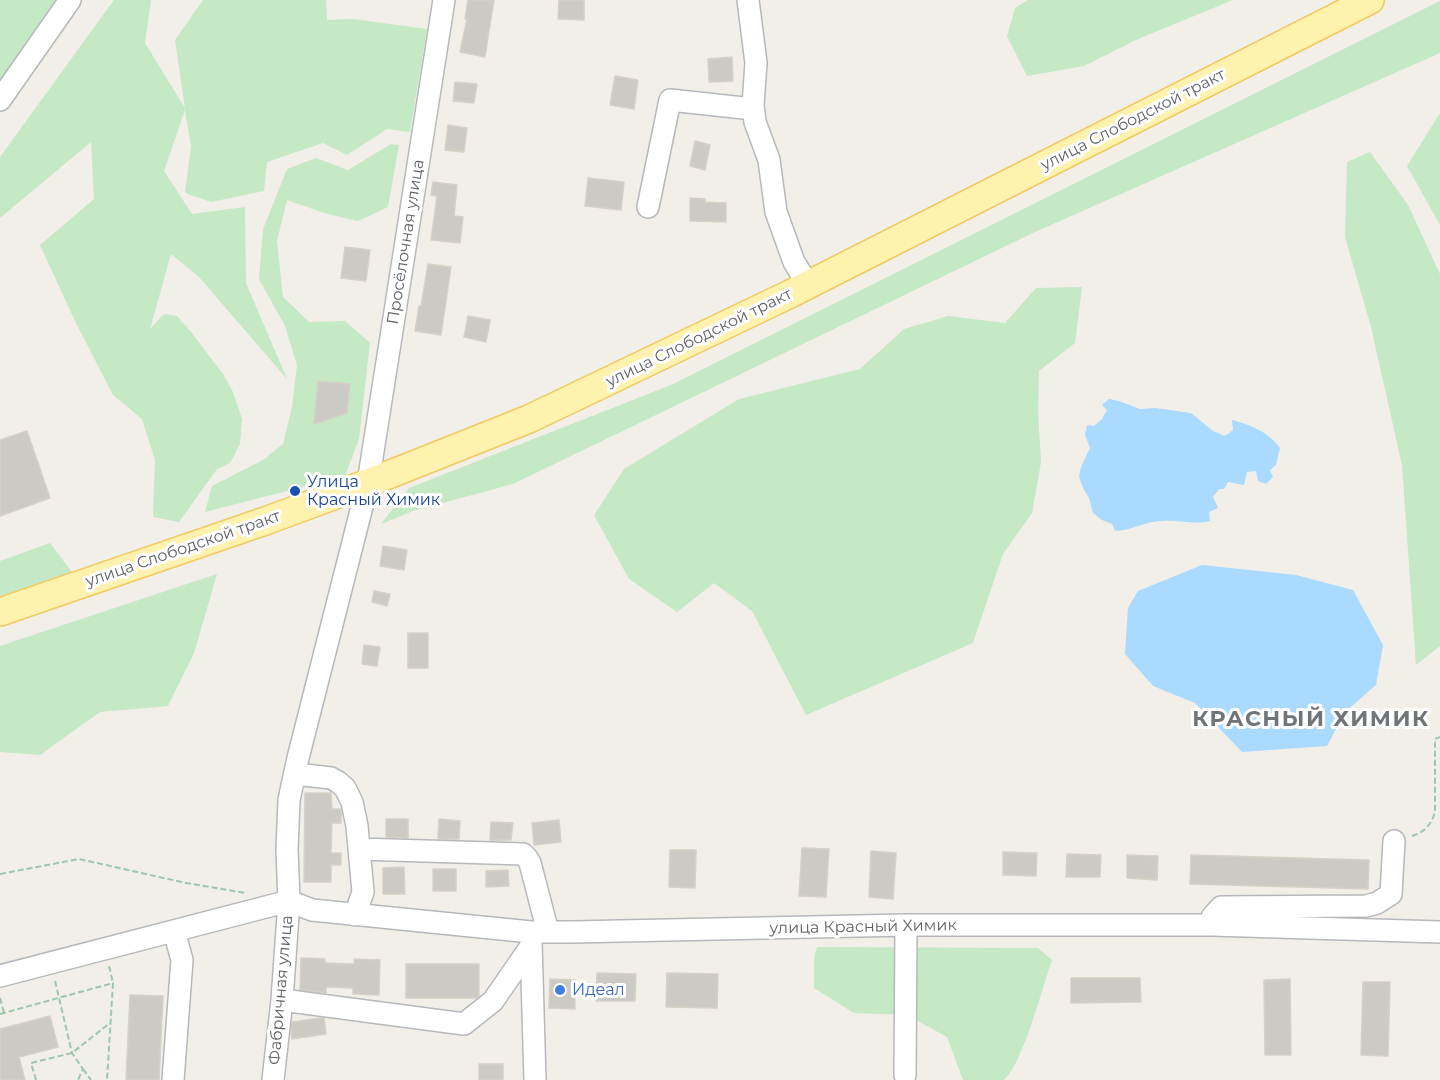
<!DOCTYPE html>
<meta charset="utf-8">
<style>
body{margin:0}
canvas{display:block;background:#f1efe8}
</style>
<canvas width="1440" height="1080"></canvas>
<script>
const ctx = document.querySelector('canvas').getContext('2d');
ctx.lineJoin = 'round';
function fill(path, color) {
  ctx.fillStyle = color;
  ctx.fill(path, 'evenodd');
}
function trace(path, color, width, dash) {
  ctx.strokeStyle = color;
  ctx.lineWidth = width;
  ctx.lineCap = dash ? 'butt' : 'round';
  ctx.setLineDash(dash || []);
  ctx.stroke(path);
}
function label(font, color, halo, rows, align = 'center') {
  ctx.font = font + ' Montserrat,sans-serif';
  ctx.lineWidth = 6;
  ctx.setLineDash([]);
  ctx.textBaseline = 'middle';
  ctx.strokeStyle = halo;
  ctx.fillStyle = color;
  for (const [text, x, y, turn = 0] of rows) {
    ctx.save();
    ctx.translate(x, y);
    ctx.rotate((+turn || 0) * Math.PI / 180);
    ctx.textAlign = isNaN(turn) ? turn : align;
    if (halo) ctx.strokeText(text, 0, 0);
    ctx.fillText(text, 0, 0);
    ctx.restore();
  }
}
fill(new Path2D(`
 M0,0H57L0,80Z
 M114,0H151L145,43L185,108L175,40L203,0H326L327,20L353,19L427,29L410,132L387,129L347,155L323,143L267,162L264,191L211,202L185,193L191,146L185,110L164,171L192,214L245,207L246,283L287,379L199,277L171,254L150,329L164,314L177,316L191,332L223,374L233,392L242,419L240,444L230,463L217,469L179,522L153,517L155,460L142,419L113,395L75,321L40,245L94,199L91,142L0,218V157Z
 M1028,0H1233L1138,39L1084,66L1027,76L1007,36L1015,8Z
 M1440,1V53L1035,232L513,484L413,511L381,524L409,488L671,385Z
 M1440,113V225L1407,166Z
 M391,144L399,145L388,207L358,221L324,213L287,200L277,241L283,297L309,322L345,321L370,343L359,439L345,476L205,512L212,486L263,460L283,444L292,407L297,365L285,326L259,279L263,229L287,169L316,158L348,170Z
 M1370,152L1408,205L1440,274V646L1416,665L1402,465L1371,327L1345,237L1347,162Z
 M1082,287L1075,343L1039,371L1038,412L1041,462L1032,513L1003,554L973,643L806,715L752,611L714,583L677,612L629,579L594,515L624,469L739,399L860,369L904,329L948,316L1005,323L1036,288Z
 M50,543L74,575L0,600V561Z
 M217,574L194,653L168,706L100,712L40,755L0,752V646Z
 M817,947L1038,948L1052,960C1043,985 1022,1066 1004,1080H963L947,1037L907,1015L854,1013L814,988V957Z`), '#c5e8c5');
fill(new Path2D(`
 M1109,399L1119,401L1140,409L1155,408L1191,413L1213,431L1225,436L1233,430L1232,420C1253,426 1267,431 1280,448L1276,465L1270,470L1273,477L1266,484L1258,481L1256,471L1247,472L1244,485L1228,482L1224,489H1219L1213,497L1218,508L1209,512L1210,521C1195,525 1178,520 1162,521C1145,521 1131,531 1115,531L1112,524L1102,520L1093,513L1089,498L1083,488L1079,477L1081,467L1090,448L1085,435L1087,425L1094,426L1102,419L1107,410L1102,405Z
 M1202,565L1296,575L1353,590L1383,645L1376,685L1345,712L1327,746L1242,752L1195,703L1153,686L1125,654L1128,608L1138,591Z`), '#aadaff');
const building = new Path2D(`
 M468,0H494L485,57L460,52L467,19H465Z
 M559,0H584V20L558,19Z
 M732,57L733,81L709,82L708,59Z
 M615,76L638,80L634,109L610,105Z
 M455,82L477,84L474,103L453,101Z
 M448,125L467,128L464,152L445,150Z
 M695,141L710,145L705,170L690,166Z
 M588,178L624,182L621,210L585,206Z
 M433,182L457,185L454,216L463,217L460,243L431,240L437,196L431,195Z
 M690,198L705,199V202L726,203V222L690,221Z
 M345,247L370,250L366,281L341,278Z
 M428,264L451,267L441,335L415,331L419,306H421Z
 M468,316L490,320L486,342L464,337Z
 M318,381L350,384L347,413L314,424Z
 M27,431L50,498L0,516V440Z
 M383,546L407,550L404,570L380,566Z
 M374,591L390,594L387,606L372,602Z
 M408,633H428V668H408Z
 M364,645L380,647L377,666L362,664Z
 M305,793H331L332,809H341V823H332L331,853H341V865H331V882H304Z
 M386,819H408V838L386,837Z
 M439,819L460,821L459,839H438Z
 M559,820L561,842L534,845L532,823Z
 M491,822L513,823L511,840H490Z
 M802,848L829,849L826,897L799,896Z
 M670,850H696L695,888L669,887Z
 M871,851L896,853L893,899L869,897Z
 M1003,852L1037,853L1036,876L1003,875Z
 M1067,854L1101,855L1100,877H1066Z
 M1127,855L1158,856L1157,880L1127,878Z
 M1191,855L1369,860L1368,889L1190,884Z
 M404,867L405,894H383V868Z
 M433,869H456V891H433Z
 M508,870L509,886L486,887V871Z
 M301,958L325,959V963L354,964V959L380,960L379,995L353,994V988L326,987V993L300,990Z
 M406,964H479V996L476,998H406Z
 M597,973L636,974L635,1001H596Z
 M667,973L718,974L717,1008L666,1007Z
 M1071,978H1140L1141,1002L1071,1003Z
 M550,979L575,980V1009L549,1008Z
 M1290,979L1291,1055H1265L1264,980Z
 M1363,982H1390L1388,1056L1361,1055Z
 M130,995L163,996L159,1080H126Z
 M50,1016L58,1047L19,1057L25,1080H0V1029Z
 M321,1018H324L326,1034L292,1039L291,1033L292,1022Z
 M479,1064H503V1080H479Z`);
fill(building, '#cccac5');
trace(building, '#d6d1c6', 1.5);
const minor = new Path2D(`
 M748,0L756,63L753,105L755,122L769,160L776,212L794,262L808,285
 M0,100L70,0
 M648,207L670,100L753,109
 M295,774L331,778L338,782L345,788L352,802L357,826L363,892L355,915
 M359,849L523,854L527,858L530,863L548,932
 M289,901L312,910L531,932H573L906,925H1212L1440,932
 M1212,925V917L1221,907L1366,906L1377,903L1391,894L1394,841
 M531,942L535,1080
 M0,976L289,901
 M282,1000L464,1024L493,1001L531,946
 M905,1075L906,925
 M173,1080L182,960L174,931
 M273,1080L282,1000L289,901L287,849L289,800L298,758L368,483L444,0`);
const major = new Path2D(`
 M0,612L268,520L368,483L529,419L790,294L1370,0`);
trace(minor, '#b5b8bc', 24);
trace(major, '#f2c960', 30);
trace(new Path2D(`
 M1412,836C1424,833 1433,823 1435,811V739L1440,737
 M0,874L79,859L186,883L245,893
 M109,966L113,983
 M55,981L72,1053L83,1069L78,1080
 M0,998L4,1013
 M0,1014L113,983L107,1080
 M83,1069L91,1080
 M36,1080L31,1063L72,1053L110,1023`), '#9cc7a9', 2, [6, 3]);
trace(minor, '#fff', 21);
trace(major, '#fff2af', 27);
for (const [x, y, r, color] of [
 [295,491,6,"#1a4fb4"],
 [560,990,6,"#3f7fe0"]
]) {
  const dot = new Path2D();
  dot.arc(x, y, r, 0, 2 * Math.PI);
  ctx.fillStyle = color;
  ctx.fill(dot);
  trace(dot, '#fff', 2);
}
label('16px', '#5f6368', '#fff', [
 ["улица Слободской тракт",1133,120,-27],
 ["Просёлочная улица",406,242,-81],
 ["улица Слободской тракт",699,338,-26],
 ["улица Слободской тракт",183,549,-19],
 ["улица Красный Химик",863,927,-1],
 ["Фабричная улица",281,990,-85]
]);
label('16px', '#164399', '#fff', [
 ["Улица",307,482],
 ["Красный Химик",307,500]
], 'left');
label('16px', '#366cbe', '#fff', [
 ["Идеал",572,990]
], 'left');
ctx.letterSpacing = '1.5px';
label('bold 22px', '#70757a', '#fff', [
 ["КРАСНЫЙ ХИМИК",1311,720]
]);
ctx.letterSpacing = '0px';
</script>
